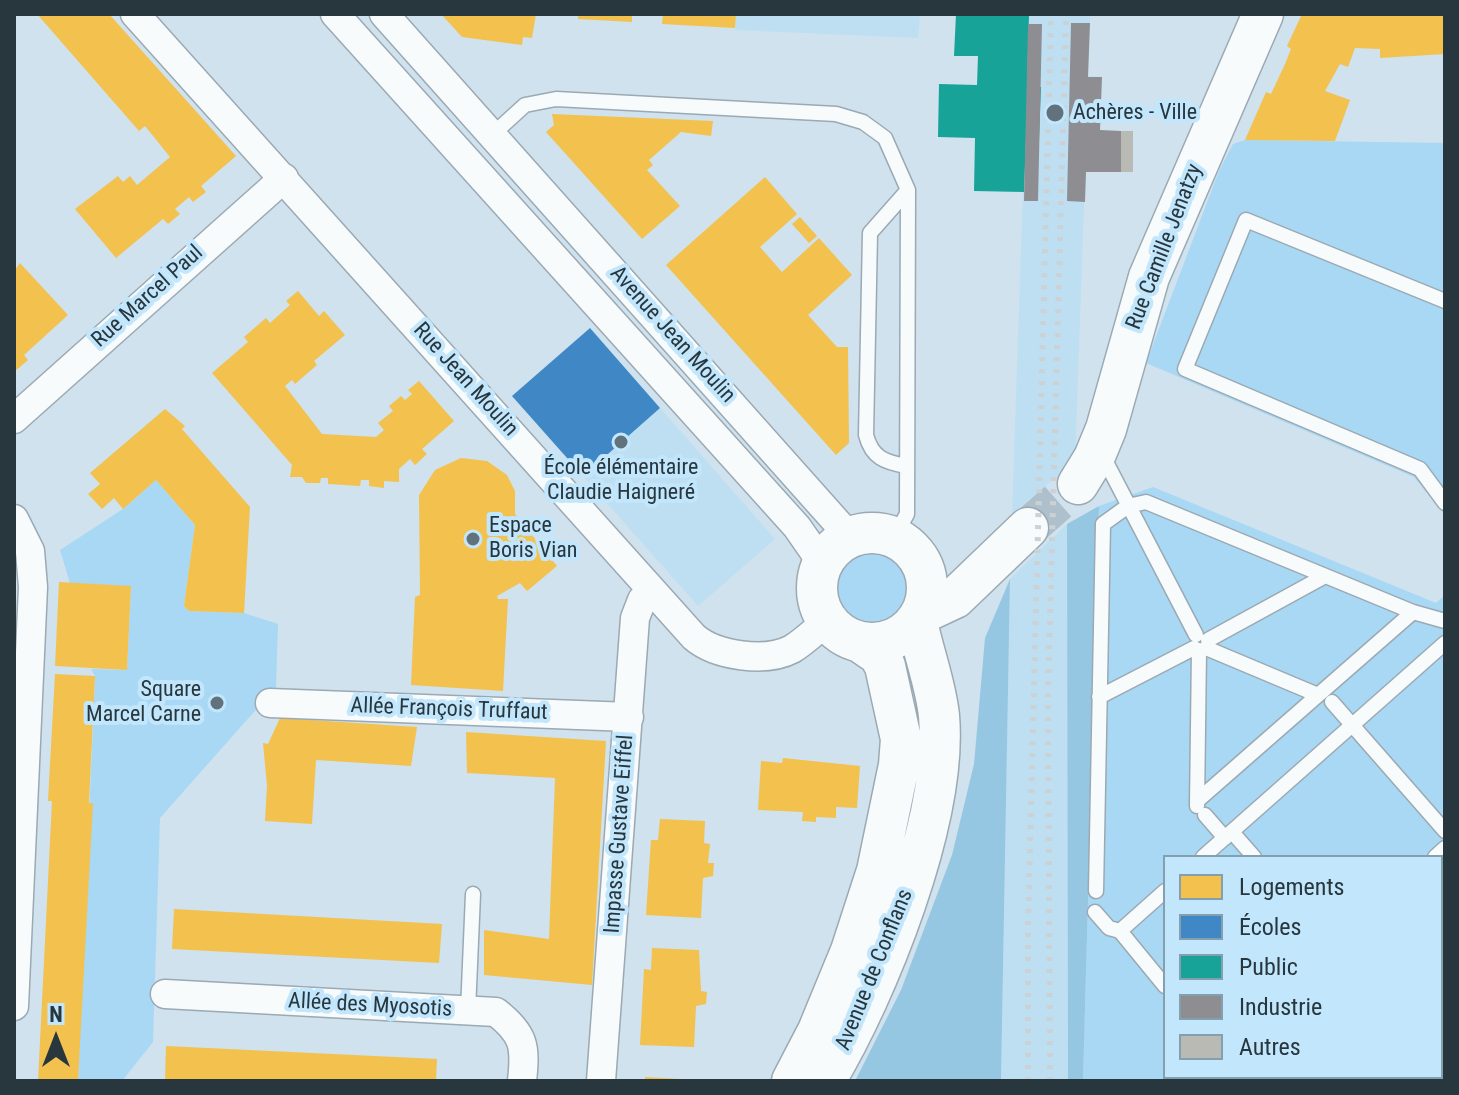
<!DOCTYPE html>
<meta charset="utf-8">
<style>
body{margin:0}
#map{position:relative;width:1459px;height:1095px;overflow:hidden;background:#cfe2ee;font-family:"Roboto Condensed",sans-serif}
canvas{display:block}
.frame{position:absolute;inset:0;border:16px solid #28363e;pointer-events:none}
.legend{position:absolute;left:1163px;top:855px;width:280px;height:224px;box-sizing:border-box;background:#c2e6fb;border:2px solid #84a0af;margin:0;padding:10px 14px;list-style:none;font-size:24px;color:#28363e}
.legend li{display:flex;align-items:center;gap:16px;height:40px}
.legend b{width:40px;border:2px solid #84a0af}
.north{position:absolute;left:16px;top:999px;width:80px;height:80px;-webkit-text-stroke:6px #c2e6fb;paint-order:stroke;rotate:0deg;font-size:22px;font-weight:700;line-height:32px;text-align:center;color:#28363e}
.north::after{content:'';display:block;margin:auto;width:28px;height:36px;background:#28363e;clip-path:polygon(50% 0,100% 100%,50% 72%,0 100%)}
</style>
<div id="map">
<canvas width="1459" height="1095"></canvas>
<div class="frame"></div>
<ul class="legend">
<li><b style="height:22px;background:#f2c14e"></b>Logements</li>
<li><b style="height:22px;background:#3f88c5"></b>Écoles</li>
<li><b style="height:22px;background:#17a398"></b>Public</li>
<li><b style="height:22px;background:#8d8d92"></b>Industrie</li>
<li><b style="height:22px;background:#babab4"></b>Autres</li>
</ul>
<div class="north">N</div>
</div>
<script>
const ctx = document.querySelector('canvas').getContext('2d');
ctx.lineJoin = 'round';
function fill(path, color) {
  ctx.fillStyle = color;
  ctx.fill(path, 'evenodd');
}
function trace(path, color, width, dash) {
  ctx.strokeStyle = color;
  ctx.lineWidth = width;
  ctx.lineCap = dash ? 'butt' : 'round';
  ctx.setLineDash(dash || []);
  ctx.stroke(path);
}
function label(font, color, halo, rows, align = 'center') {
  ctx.font = font + ' "Roboto Condensed",sans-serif';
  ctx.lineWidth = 8;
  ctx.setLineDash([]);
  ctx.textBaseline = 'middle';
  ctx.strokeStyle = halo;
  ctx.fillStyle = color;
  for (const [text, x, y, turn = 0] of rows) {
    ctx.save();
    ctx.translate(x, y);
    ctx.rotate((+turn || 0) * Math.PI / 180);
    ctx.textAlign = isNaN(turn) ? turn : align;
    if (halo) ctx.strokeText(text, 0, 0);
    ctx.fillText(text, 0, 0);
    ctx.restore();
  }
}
fill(new Path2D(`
 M736,14H920L918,38L735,30Z
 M1019,14H1090L1088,76L1102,77L1086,149L1075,461L1012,514L1029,15Z
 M590,328L775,539L698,606L512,396Z
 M1067,524L1068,1081H1001L1010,579Z`), '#bedff2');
fill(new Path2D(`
 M1245,140L1445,143V515L1414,477L1146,363L1219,171L1233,144Z
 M156,480L195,525L184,606L189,611L244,613L278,624L276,687L160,818L153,1042L122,1081H78L95,676L91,669L127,670L131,587L70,583L60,550L123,509Z
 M1153,487L1436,603L1445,595V868L1441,871V857H1165V1077H1206L1202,1081H1083L1099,506Z
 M832 589a41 41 0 1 1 82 0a41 41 0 1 1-82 0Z`), '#a8d8f3');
fill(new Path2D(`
 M1099,506L1083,1081H1068L1067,524Z
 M1010,579L1001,1081H855L901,990L952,855L974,764L985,638Z
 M1445,868V1081H1202L1206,1077H1441V871Z`), '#96c7e2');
fill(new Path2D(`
 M37,14H109L236,156L201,186L206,192L193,202L189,197L175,209L180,214L168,224L163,219L116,258L75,209L118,176L123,182L130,176L137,185L170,157L145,126L139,131Z
 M441,14H536L532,38L523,37L522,45L462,37Z
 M578,14H632V22L578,19Z
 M663,14H736L735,28L662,24Z
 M1302,14H1445V54L1380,58V49L1355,48L1348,67L1340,64L1325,91L1350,100L1335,141L1245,140L1266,92L1271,94L1285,64L1291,49L1287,46Z
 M552,114L713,121L711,136L681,132L649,160L653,165L647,170L680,206L642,239L546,132L554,125Z
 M765,177L797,214L760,247L782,272L819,238L852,275L808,315L837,347H848L849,443L836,455L666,265Z
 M800,217L817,236L809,243L792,224Z
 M20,263L68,315L24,355L28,360L14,372V271Z
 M298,291L319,316L324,311L345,335L314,361L317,365L295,384L292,380L285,386L322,434L376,437L384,430L378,423L393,411L389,406L401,396L405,400L412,394L408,390L419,381L454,421L422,449L427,454L415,465L410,459L399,469V482L384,481V488L369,486V480H361L360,486L328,484V478H321L320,483H306L302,477H290L292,465L212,373L248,342L244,337L266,318L270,323L290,305L286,301Z
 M165,409L185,426L182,429L250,507L244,613L189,611L184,606L195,525L156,480L123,509L114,498L102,509L88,494L100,484L90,473Z
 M461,458L487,461L507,475L515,491V514L557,566L527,591L520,583L497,596L498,599H508L503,691L411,685L415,597L420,595L419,495L435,470Z
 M59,582L131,586L127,670L55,666Z
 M55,674L95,676L89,803H93L78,1081H38L52,801H48Z
 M280,718L417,727L411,766L316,760L312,824L265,821L267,786L263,743L268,744Z
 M466,732L606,741L592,985L484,975V930L549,939L555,778L467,773Z
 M783,758L860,766L857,808L836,807V818L816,817V822L802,821L803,812L758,810L761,761L782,763Z
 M660,819L705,821L704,843L710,844L708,863H714L713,876L703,878L701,918L646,915L651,840H658Z
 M174,909L442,924L439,963L172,949Z
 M652,948L699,950L701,991L707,992L706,1004L696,1006L694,1047L640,1045L644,969L651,970Z
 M166,1046L437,1059L436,1081H165Z
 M645,1077L680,1079V1081H645Z`), '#f2c14e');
fill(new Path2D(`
 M590,328L660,408L583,476L512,396Z`), '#3f88c5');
fill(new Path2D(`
 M956,14L1029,15L1027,86L1041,87L1039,140L1026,139L1024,192L974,191L975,138L938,137L939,84L977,85L978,56H954Z`), '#17a398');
fill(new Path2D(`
 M1071,23H1090L1088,77H1102L1100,130L1121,131V172H1086L1085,202L1067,201Z
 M1028,24H1042L1038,201H1024Z`), '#8d8d92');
fill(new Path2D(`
 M1121,131H1133V172H1121Z`), '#babab4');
trace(new Path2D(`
 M1028,528L1078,484`), '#aec0cb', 40, [40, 20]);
const lane = new Path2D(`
 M492,135L525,105L556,99L836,114L863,122L885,138L908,190L907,514L894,537
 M1445,301L1246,220L1185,369L1420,469L1445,503
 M1107,464L1196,635
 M906,466C885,462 872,458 866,435L870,233L908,190
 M1413,612L1445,621
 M1208,640L1325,576
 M1206,648L1318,695
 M1099,697L1194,648
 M1332,702L1445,831
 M1197,806L1199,650
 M1205,815L1225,838
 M1232,832L1254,857
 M1203,857L1445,643
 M1435,857L1445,848
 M1096,891L1103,524L1128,506L1146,502L1413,612L1197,801
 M1165,891L1120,931L1165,986
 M1095,912L1109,928L1120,931
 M468,1011L473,894
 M1184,1081L1188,1077`);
const street = new Path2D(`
 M135,14L694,637C716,656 766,663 792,649C804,642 816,630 827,621
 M335,14L797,527L822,563
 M384,14L850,537
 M14,419L284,178
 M14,519L30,551L33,587L14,1006
 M270,703L629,717
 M165,994L496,1012C524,1034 526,1046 522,1081
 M601,1081L635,618L642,600L652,591`);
const secondary = new Path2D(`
 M1078,484L1094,458L1106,429L1149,277L1263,14
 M817 588a55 55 0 1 1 110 0a55 55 0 1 1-110 0Z
 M921,614L955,598L1028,528
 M792,1081L818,1031L851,951L877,871L899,765L901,739L885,666L879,655L860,642
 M825,1081C878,993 948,819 939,716C936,685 923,652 917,621`);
trace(lane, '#9ba9b3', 17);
trace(street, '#9ba9b3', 31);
trace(secondary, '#9ba9b3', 43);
trace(lane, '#f8fbfc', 14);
trace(street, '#f8fbfc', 28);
trace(secondary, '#f8fbfc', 40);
trace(new Path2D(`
 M1028,1081V927L1051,14
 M1050,1081L1048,693L1066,14`), '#ccd1d4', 6, [4, 8]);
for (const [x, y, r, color] of [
 [1055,113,10,"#62727c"],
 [621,442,8,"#62727c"],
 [473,539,8,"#62727c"],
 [217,703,8,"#62727c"]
]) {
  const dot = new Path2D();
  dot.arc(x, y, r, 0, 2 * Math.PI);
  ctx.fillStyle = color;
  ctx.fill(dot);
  trace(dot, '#c2e6fb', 3);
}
label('22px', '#28363e', '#c2e6fb', [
 ["Achères - Ville",1073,113],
 ["École élémentaire",621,468,"center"],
 ["Claudie Haigneré",621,493,"center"],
 ["Espace",489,526],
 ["Boris Vian",489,551],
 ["Square",201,690,"right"],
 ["Marcel Carne",201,715,"right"]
], 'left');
label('22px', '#28363e', '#c2e6fb', [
 ["Rue Camille Jenatzy",1165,247,-69],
 ["Rue Marcel Paul",148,297,-42],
 ["Avenue Jean Moulin",672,335,48],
 ["Rue Jean Moulin",465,380,48],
 ["Allée François Truffaut",449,710,2],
 ["Impasse Gustave Eiffel",620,834,-86],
 ["Avenue de Conflans",875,970,-68],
 ["Allée des Myosotis",370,1006,3]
]);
</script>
